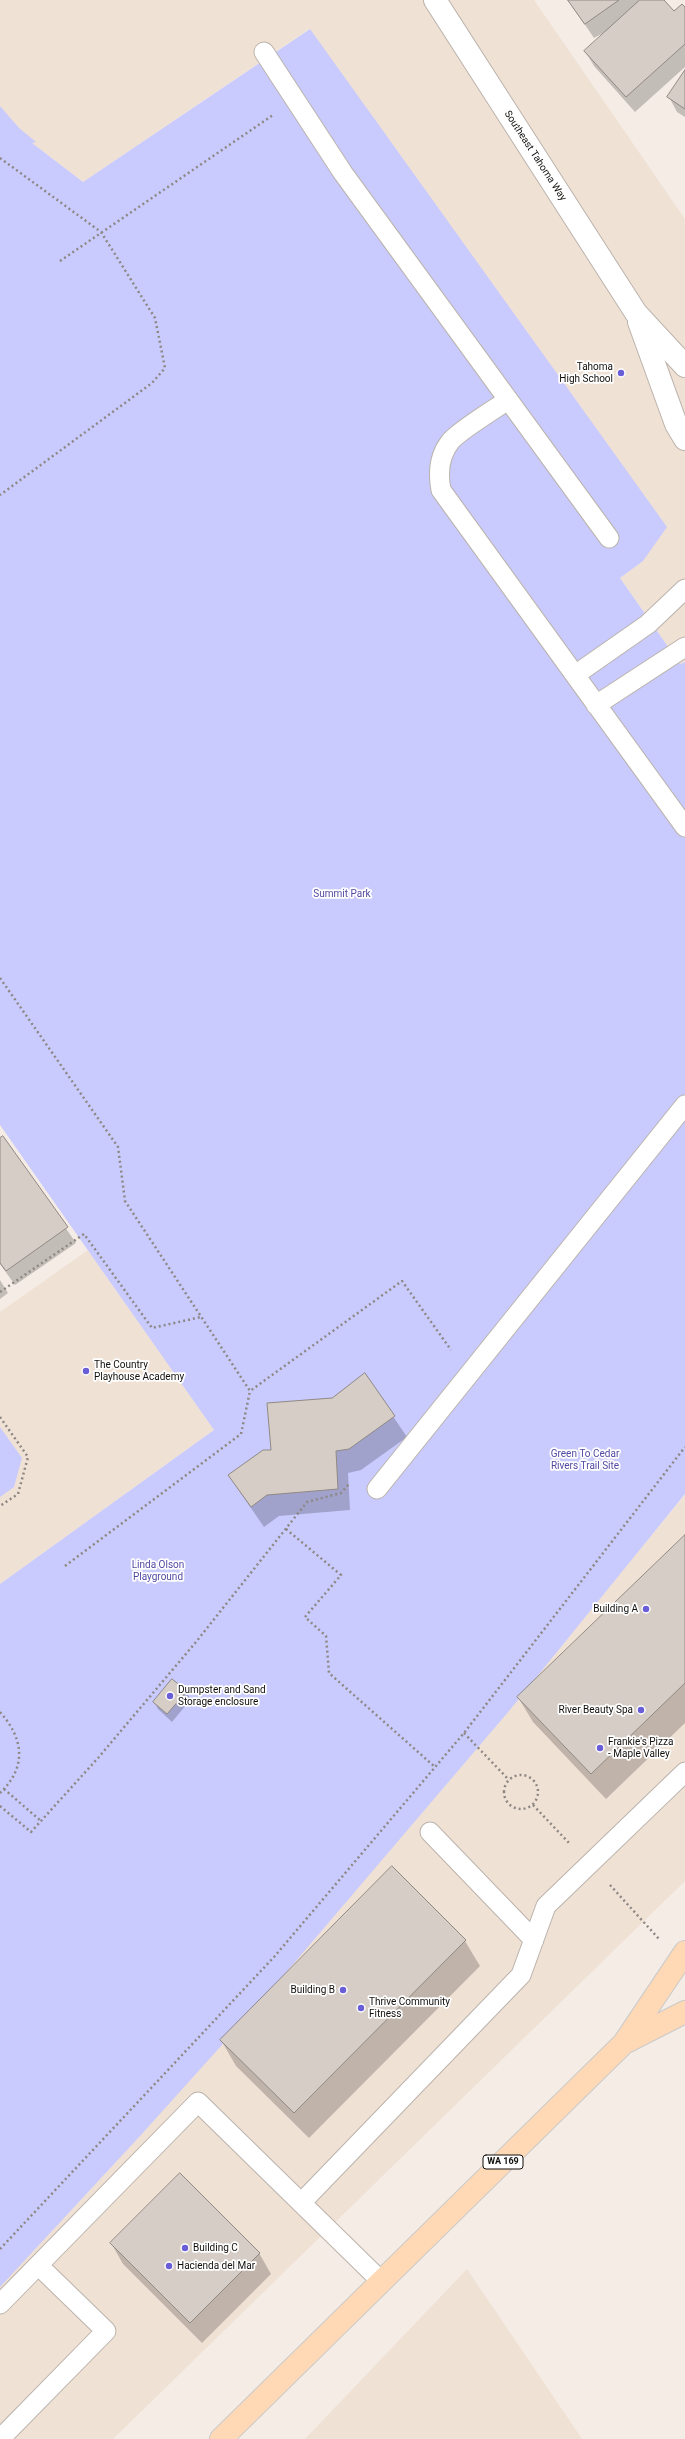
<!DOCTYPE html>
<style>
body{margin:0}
canvas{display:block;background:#f4ece5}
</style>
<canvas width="685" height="2439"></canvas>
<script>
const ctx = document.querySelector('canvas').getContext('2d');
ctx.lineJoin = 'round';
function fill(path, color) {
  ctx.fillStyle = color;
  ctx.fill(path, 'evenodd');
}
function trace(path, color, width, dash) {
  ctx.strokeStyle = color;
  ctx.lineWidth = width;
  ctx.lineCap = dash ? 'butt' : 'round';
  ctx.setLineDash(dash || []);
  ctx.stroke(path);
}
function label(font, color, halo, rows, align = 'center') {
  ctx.font = font + ' Roboto,sans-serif';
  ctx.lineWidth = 3.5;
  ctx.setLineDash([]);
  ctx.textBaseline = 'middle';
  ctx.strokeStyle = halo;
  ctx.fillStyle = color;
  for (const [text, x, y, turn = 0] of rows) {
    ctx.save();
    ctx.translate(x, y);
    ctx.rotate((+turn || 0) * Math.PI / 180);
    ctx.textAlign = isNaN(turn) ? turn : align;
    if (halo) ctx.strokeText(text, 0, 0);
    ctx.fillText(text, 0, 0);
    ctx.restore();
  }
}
fill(new Path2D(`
 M0,0H534L685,219V662L680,664L620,578L643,561L309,29L83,182L0,119Z
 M88,1250L214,1430L0,1584V1312Z
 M685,1495V1881L113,2439H0V2279L517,1697Z
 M467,2269L582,2439H305Z`), '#f0e1d5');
fill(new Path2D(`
 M310,29L667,527L643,561L620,578L680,664L685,662V1494L509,1711L266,1996L140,2136L0,2287V1584L214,1430L0,1125V106L19,128L36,142L32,143L83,182Z
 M0,1427L22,1458L14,1487L0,1497Z`), '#c9cbff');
fill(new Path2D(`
 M568,0H663L674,12L685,9V67L635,112L594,66L585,51L607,31L594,38Z
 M685,71V117L677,112L669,97Z
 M3,1137L76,1243L15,1285L0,1264V1139Z
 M0,1280L8,1293L0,1299Z
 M365,1375L407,1437L361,1470L348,1473L350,1510L279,1516L264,1527L229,1476L272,1450L332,1398Z
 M685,1536V1723L606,1799L533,1722L518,1697Z
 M186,1692L191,1699L172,1722L158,1709L154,1702Z
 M465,1941L480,1966L309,2138L236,2066L221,2040Z
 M111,2243L259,2253L271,2274L202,2343L123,2264Z`), '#0003');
const building = new Path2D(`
 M568,0H619L585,24Z
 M640,0H664L674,11L682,4L685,7V44L626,97L584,51Z
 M685,70V109L667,97Z
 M3,1136L68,1227L6,1271L0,1263V1138Z
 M365,1373L395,1416L349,1449L336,1451L338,1489L267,1495L251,1507L228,1475L263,1450H271L267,1403L332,1398Z
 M685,1535V1683L591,1774L517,1697Z
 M172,1679L187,1691L167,1714L153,1702Z
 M392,1866L466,1940L294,2113L220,2040Z
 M180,2173L260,2253L190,2323L110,2243Z`);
fill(building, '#d5cdc6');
trace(building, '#918983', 1);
const lane = new Path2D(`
 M264,52L343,173L609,538
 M508,400C495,409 457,432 450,442C439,456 438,474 441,490L685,827
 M575,675L648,624L685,589
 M596,705L685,647
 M377,1489L685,1105
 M430,1832L534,1940
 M301,2203L521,1975L546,1906L685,1772
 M0,2304L198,2102L381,2281
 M0,2439L106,2331L38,2265`);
const street = new Path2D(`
 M435,0L636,313L685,366
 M639,322L676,424L685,439`);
const primary = new Path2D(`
 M685,1952L624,2043L685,2012
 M221,2439L624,2043`);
trace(lane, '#bbb3ac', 21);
trace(street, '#bbb3ac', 24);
trace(primary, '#cbcaca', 24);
trace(new Path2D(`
 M0,158L101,232L155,318L165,368L152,383L0,495
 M60,261L273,115
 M0,978L118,1147L125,1201L250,1391L402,1281L451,1350
 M0,1292L84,1234L152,1328L201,1317
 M0,1417L28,1457L18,1494L0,1506
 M286,1529L341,1575L305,1617L326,1636L329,1673L435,1767
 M65,1566L241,1434L250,1391
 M0,1712C24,1739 27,1767 0,1793
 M464,1733L509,1780
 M504 1792a17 17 0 1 1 34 0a17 17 0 1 1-34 0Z
 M4,1789L41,1821
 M533,1805L570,1844
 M0,1806L31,1832L98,1758L196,1642L307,1502L341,1493L349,1484
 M610,1885L659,1939
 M0,2249L274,1957L464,1733L685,1447`), '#8d8883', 2.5, [2, 3]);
trace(lane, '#fff', 19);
trace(street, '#fff', 22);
trace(primary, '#ffd9b5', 22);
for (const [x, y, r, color] of [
 [621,373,4,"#695ed8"],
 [86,1371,4,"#695ed8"],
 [646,1609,4,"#695ed8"],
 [170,1696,4,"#695ed8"],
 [641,1710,4,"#695ed8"],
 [600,1748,4,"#695ed8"],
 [343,1990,4,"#695ed8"],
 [361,2008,4,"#695ed8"],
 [185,2248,4,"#695ed8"],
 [169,2266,4,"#695ed8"]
]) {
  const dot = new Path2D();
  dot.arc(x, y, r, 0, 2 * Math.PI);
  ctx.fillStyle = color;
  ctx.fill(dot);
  trace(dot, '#fff', 1.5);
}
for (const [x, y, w] of [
 [503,2162,40]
]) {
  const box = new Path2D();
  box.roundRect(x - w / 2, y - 7, w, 14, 3);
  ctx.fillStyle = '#fff';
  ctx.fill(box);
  trace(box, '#110f0c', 1);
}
label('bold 9px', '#110f0c', null, [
 ["WA 169",503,2162]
]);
label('10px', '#110f0c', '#fff', [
 ["Southeast Tahoma Way",535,156,57]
]);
label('10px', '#110f0c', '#fff', [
 ["Tahoma",613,367,"right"],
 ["High School",613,379,"right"],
 ["The Country",94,1365],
 ["Playhouse Academy",94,1377],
 ["Building A",638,1609,"right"],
 ["Dumpster and Sand",178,1690],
 ["Storage enclosure",178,1702],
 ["River Beauty Spa",633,1710,"right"],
 ["Frankie's Pizza",608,1742],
 ["- Maple Valley",608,1754],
 ["Building B",335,1990,"right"],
 ["Thrive Community",369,2002],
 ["Fitness",369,2014],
 ["Building C",193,2248],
 ["Hacienda del Mar",177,2266]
], 'left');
label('10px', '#5049a2', '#fff', [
 ["Summit Park",342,894],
 ["Green To Cedar",585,1454],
 ["Rivers Trail Site",585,1466],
 ["Linda Olson",158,1565],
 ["Playground",158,1577]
]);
</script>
